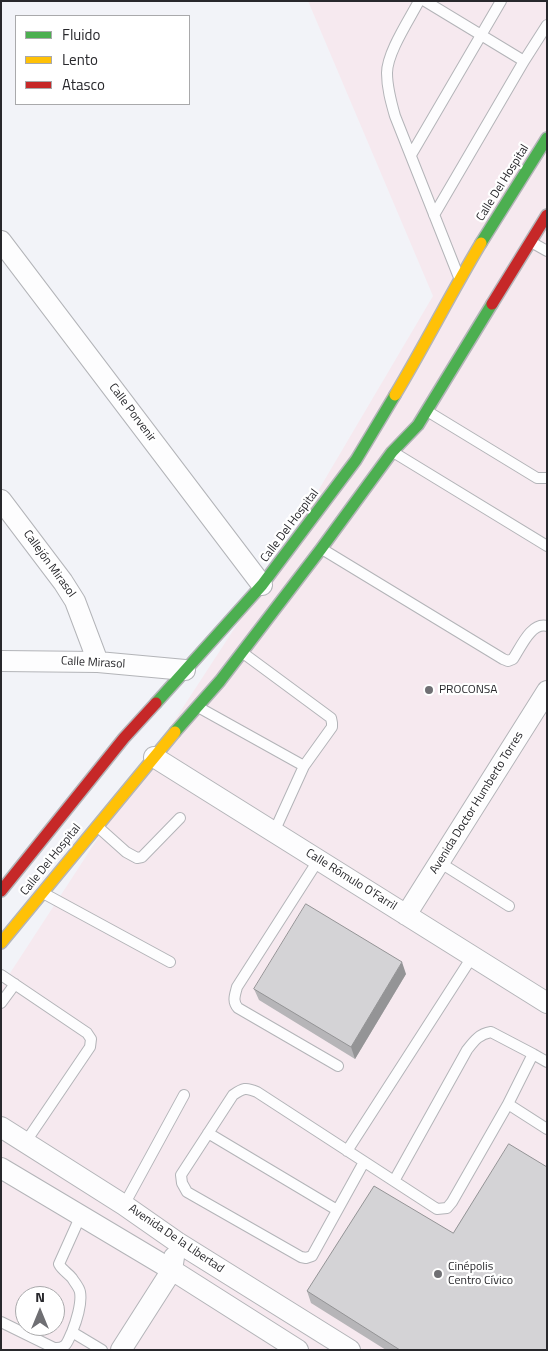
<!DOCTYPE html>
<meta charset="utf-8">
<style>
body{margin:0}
#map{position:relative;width:548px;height:1351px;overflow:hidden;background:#f2f3f8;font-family:"Titillium Web",sans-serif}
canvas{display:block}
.frame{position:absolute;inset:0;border:2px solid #28282c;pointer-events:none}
.legend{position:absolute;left:15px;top:15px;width:175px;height:90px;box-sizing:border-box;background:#fff;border:1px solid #a9a9ab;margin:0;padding:6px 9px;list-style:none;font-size:15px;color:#28282c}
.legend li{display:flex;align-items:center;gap:10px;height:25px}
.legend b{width:25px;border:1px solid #a9a9ab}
.north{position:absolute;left:15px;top:1286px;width:50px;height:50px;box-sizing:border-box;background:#fff;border:1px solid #a9a9ab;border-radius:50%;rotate:0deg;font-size:14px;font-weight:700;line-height:20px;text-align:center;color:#28282c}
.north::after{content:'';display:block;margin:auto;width:18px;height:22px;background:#6f6f73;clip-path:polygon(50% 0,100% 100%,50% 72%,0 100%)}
</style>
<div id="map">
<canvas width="548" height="1351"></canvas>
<div class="frame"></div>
<ul class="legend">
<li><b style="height:6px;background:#4caf50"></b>Fluido</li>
<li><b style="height:6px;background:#ffc107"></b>Lento</li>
<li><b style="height:6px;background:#c62828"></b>Atasco</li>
</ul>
<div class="north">N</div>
</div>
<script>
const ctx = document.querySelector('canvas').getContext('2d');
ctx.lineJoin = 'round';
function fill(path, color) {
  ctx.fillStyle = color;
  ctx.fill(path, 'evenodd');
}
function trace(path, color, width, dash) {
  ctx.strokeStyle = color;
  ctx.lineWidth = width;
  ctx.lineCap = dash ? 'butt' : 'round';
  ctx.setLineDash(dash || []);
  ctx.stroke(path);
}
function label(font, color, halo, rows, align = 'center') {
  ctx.font = font + ' "Titillium Web",sans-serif';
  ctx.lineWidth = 4.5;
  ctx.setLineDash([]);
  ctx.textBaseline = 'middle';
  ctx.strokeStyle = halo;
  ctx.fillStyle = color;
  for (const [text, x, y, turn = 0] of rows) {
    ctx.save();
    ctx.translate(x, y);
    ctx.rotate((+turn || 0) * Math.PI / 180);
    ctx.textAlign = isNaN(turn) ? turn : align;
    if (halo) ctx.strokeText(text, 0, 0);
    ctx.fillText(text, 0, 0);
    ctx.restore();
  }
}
fill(new Path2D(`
 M308,1H547V1350H1V987L262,586L433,296ZM25,1296H55V1326H25Z`), '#f6e9ef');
const lane = new Path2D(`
 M419,1C409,20 387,53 387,73C387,88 391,102 395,116L458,275
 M425,1L524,61
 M411,155L501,1
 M434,215L524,61L547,25
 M531,242L547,251
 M427,411L537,478H547
 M393,452L547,546
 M322,549L503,659L508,661L513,659C521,647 531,622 547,626
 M243,653L331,718L332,723V727L304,766
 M198,707L304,766L274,832
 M98,827L126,852L137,858L142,857L180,818
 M319,859L237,987C235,995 232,1001 238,1008L338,1066
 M439,862L509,906
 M43,893L170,962
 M1,975L87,1033L91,1039L90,1047L25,1143
 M1,1003L15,984
 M508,1104L533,1054L547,1062
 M208,1133L337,1210
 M347,1151L472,957
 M364,1162L312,1256L306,1258L301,1257L187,1192L182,1183L181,1175L233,1095C243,1088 246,1087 257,1092L437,1209L447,1208L452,1202L508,1104L547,1129
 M394,1181L467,1050C474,1041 479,1034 491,1032L533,1054
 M124,1205L184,1095
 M81,1215L59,1264C62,1270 68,1273 72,1278C75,1283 79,1287 80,1292C82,1303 76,1322 72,1332L102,1350
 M1,1322L54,1348C67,1349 67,1342 72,1332`);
const street = new Path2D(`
 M1,241L262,585
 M1,500L63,582L75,601L98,662
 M1,661L98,662L185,670
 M154,757L547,1003
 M406,915L547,691
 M1,1127L124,1205L177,1242L350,1350
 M1,1168L172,1270L298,1350
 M121,1350L172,1270L174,1257`);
const fast = new Path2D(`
 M481,243L547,138
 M156,703L262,585L356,460L395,395
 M175,732L220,681L321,549L392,452L418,425L492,304`);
const slow = new Path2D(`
 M395,395C425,345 451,293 481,243
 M1,943L175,732`);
const jam = new Path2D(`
 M492,304L547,215
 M1,891L124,738L156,703`);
trace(lane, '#b3b4b8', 12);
trace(street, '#b3b4b8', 22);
trace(fast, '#b3b4b8', 14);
trace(slow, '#b3b4b8', 14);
trace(jam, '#b3b4b8', 14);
trace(lane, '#fdfdfe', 10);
trace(street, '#fdfdfe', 20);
trace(fast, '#4caf50', 11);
trace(slow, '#ffc107', 11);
trace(jam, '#c62828', 11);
fill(new Path2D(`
 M406,974L355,1059L259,1000L254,989Z
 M307,1291L547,1350H386L311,1303Z`), '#b6b5b8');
fill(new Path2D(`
 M402,962L406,974L355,1059L351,1047Z`), '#949496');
const building = new Path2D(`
 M306,904L402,962L351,1047L254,989Z
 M509,1144L547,1167V1350H400L307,1291L374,1186L453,1233Z`);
fill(building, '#d4d3d6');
trace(building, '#949496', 1);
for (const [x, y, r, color] of [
 [429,690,5,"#6f6f73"],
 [438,1274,5,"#6f6f73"]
]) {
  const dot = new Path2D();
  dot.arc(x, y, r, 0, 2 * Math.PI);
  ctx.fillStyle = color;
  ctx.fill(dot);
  trace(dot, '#fff', 2);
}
label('12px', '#28282c', '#fff', [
 ["Calle Del Hospital",503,183,-58],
 ["Calle Porvenir",132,413,53],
 ["Calle Del Hospital",290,526,-53],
 ["Callejón Mirasol",49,564,54],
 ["Calle Mirasol",93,663,3],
 ["Avenida Doctor Humberto Torres",477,803,-58],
 ["Calle Del Hospital",51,860,-51],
 ["Calle Rómulo O'Farril",351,880,32],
 ["Avenida De la Libertad",176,1239,34]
]);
label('12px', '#28282c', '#fff', [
 ["PROCONSA",439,690],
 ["Cinépolis",448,1267],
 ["Centro Cívico",448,1281]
], 'left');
</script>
